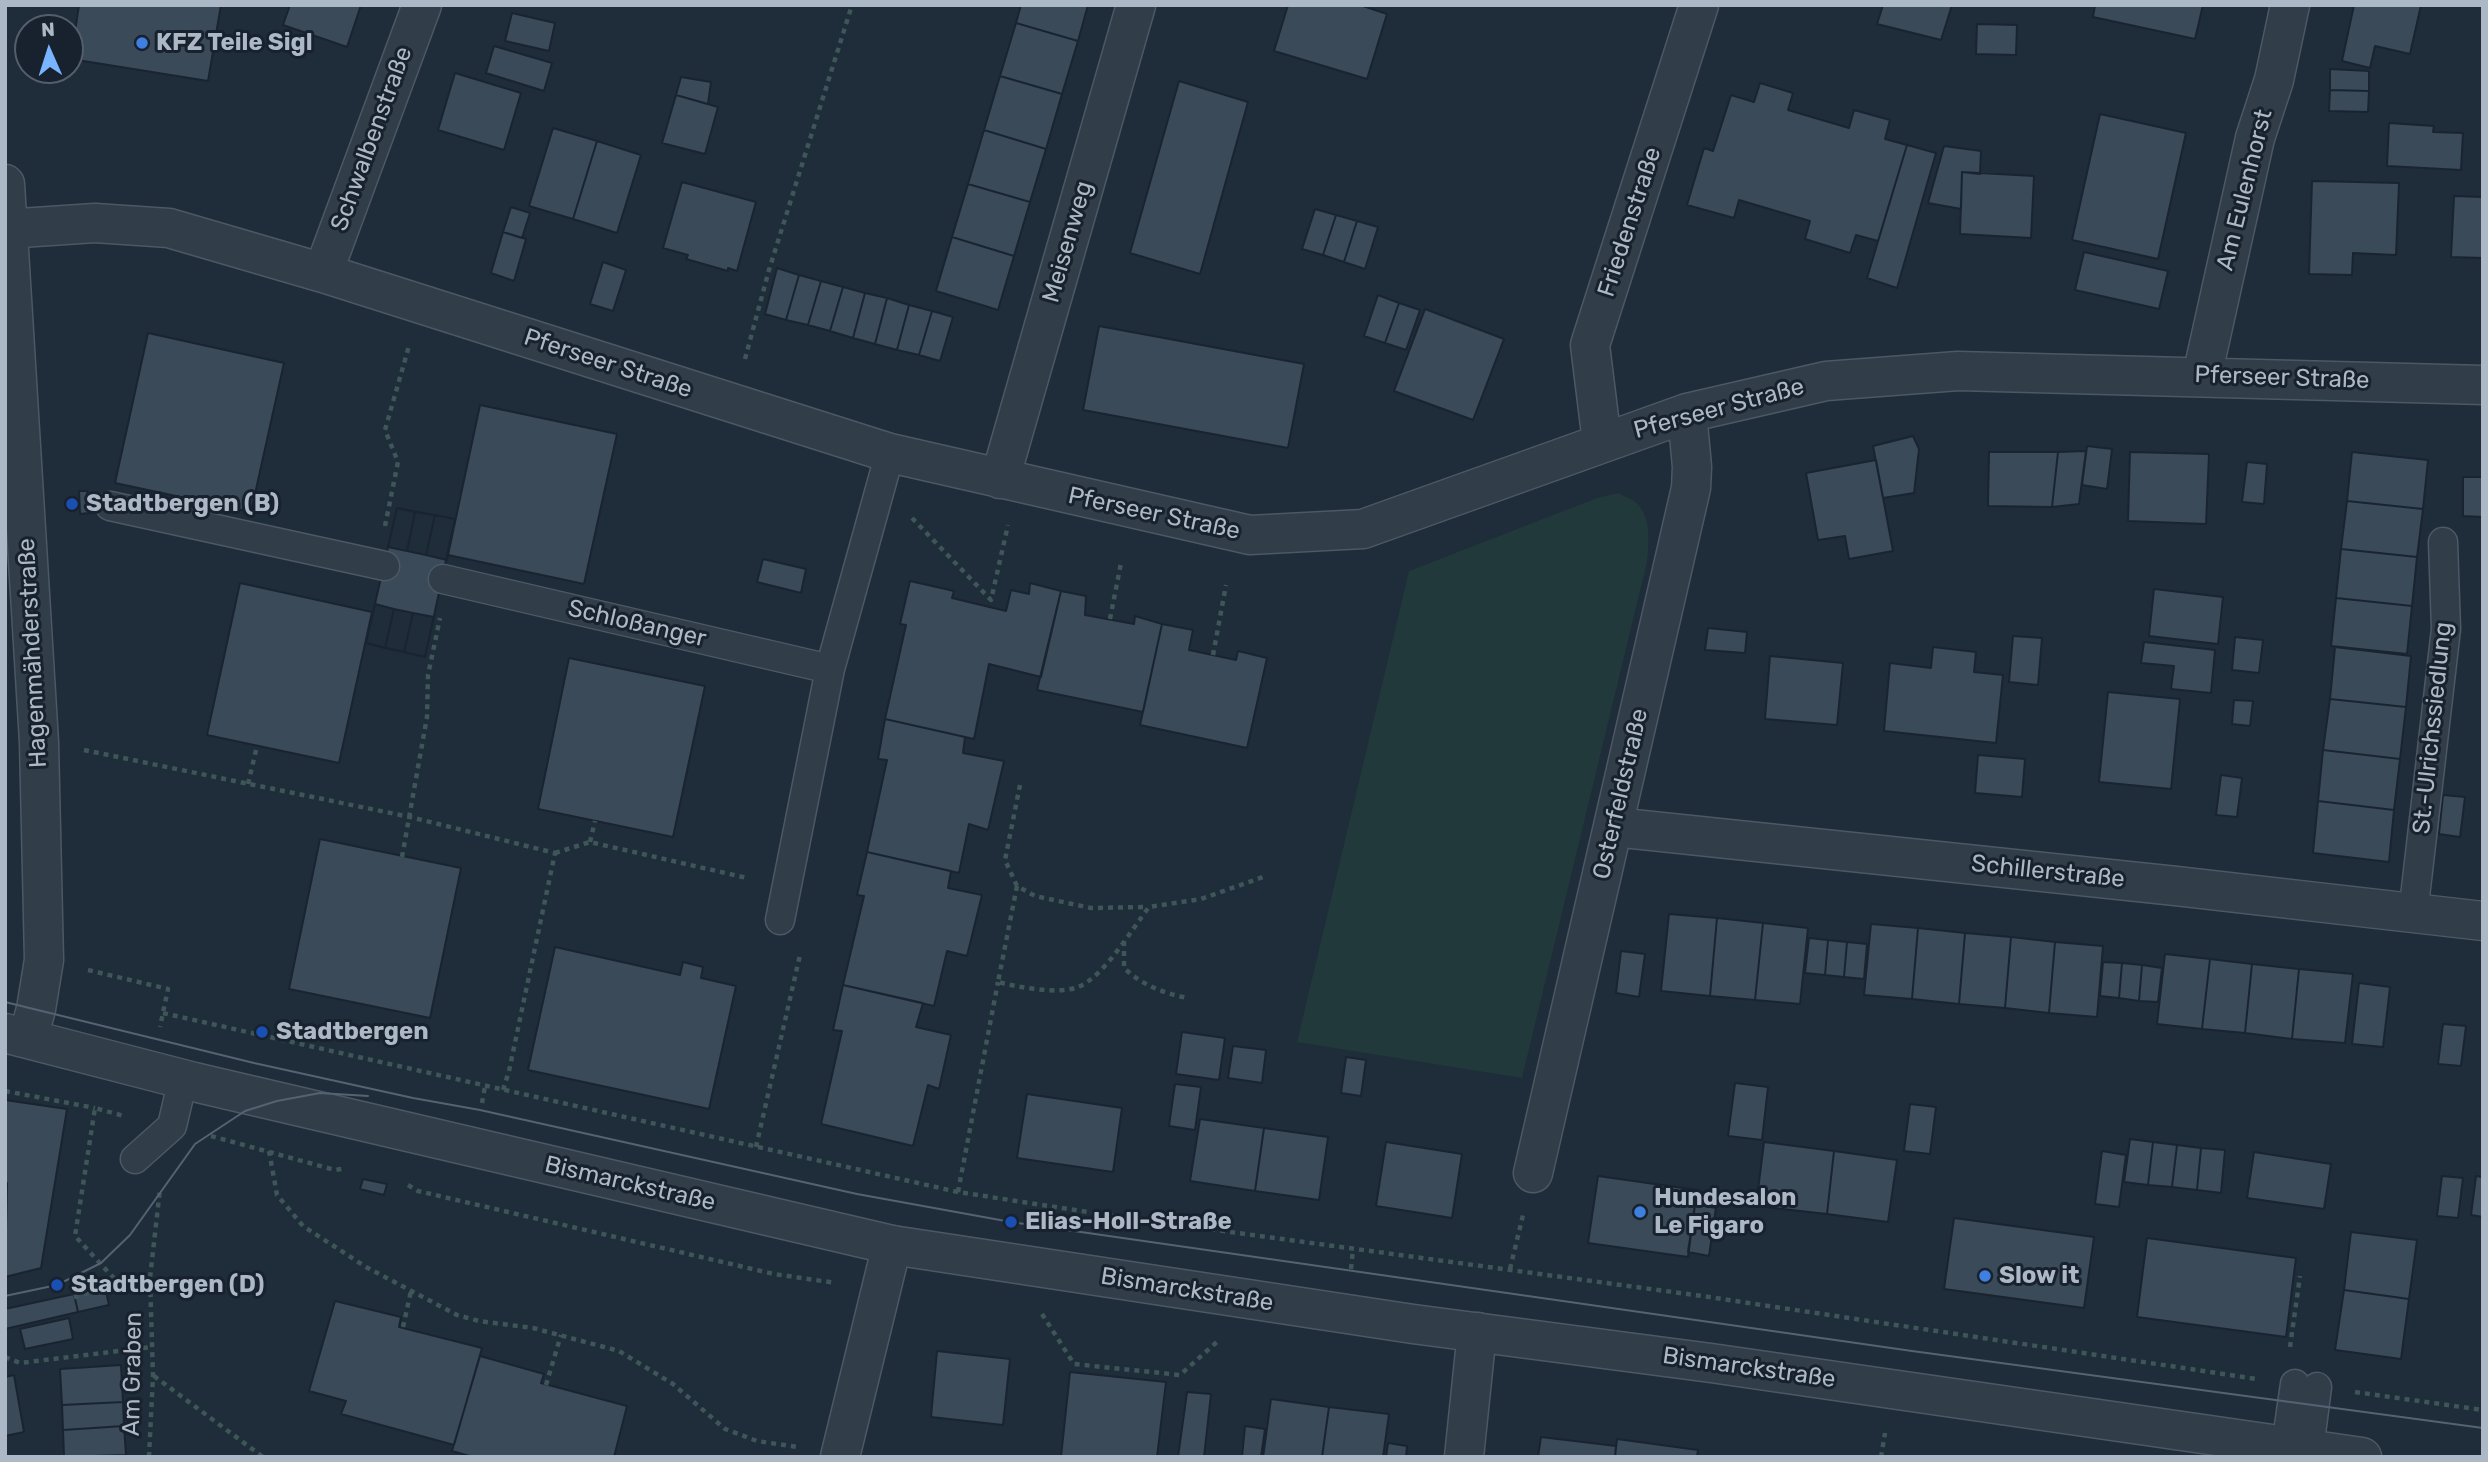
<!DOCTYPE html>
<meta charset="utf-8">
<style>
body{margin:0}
#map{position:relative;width:2488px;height:1462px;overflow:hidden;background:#1f2c39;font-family:Rubik,sans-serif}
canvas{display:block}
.frame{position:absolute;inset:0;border:7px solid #adb8c6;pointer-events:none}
.north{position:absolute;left:14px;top:14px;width:70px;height:70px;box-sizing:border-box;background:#18222e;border:2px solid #545e6b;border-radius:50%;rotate:357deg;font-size:19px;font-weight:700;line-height:28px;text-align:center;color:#adb8c6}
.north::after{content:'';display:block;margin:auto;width:24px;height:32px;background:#79b4ff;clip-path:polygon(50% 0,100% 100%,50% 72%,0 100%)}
</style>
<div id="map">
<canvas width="2488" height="1462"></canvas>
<div class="frame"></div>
<div class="north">N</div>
</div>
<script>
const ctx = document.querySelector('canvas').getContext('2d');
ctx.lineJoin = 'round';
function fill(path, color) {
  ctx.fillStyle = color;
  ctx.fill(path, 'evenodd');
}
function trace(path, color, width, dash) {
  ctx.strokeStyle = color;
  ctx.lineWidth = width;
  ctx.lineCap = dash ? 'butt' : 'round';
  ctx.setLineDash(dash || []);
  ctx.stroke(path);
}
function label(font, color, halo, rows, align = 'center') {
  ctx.font = font + ' Rubik,sans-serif';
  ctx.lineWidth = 6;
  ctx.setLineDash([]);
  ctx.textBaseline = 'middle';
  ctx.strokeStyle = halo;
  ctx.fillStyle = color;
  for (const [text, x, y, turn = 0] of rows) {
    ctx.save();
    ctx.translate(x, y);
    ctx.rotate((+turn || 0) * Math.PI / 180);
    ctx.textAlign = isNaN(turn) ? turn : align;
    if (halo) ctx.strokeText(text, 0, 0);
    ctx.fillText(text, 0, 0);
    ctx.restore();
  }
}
fill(new Path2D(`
 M1618,493C1623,496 1630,498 1634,501C1652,514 1649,542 1647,562L1522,1078L1297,1042L1409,571L1597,498Z`), '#21393a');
const building = new Path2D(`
 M79,5H221L208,81L71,59Z
 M290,5H361L347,47L283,25Z
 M1021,5H1088L1078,41L1016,23Z
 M1288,5H1360L1387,14L1367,79L1274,51Z
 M1883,5H1952L1941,40L1877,24Z
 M2095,5H2203L2195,39L2093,17Z
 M2354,5H2421L2410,54L2375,46L2370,68L2342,61Z
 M512,13L555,23L549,51L505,41Z
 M1016,23L1078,41L1062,94L1000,76Z
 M1977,24L2017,25L2016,55L1976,54Z
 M494,46L552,63L544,91L486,73Z
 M2330,69L2369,71V91L2330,90Z
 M455,73L521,93L504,150L438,130Z
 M1000,76L1062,94L1046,149L984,130Z
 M681,77L711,82L708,104L676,95Z
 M1179,81L1248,102L1200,274L1130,253Z
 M1760,83L1793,93L1788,110L1849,128L1854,110L1890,120L1885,139L1907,145L1878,241L1856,235L1850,253L1805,239L1810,221L1739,200L1734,218L1687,205L1704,148L1713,151L1731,95L1754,102Z
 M2330,90L2369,91L2368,112L2329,111Z
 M676,95L718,107L705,154L662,143Z
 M2100,114L2186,133L2158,259L2072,240Z
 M2389,123L2434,126L2433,132L2463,133L2461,170L2387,166Z
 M553,128L597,141L573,219L529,206Z
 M984,130L1046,149L1030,202L968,184Z
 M597,141L641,155L617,233L573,219Z
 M1907,145L1936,153L1897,288L1867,278Z
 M1944,146L1981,151L1980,174L1962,172L1961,209L1928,203Z
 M1962,172L2034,176L2031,238L1960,234Z
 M2312,181L2399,183L2396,255L2353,253L2352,275L2309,274Z
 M682,182L756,202L737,271L728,268V271L686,259L688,255L663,248Z
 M968,184L1030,202L1014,256L952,237Z
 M2454,196L2483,197V258L2451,257Z
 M511,207L530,213L522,238L503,232Z
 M1315,209L1336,215L1323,255L1302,249Z
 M1336,215L1357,221L1344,262L1323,255Z
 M1357,221L1378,227L1365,269L1344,262Z
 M503,232L526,239L514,281L491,273Z
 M952,237L1014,256L998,310L936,291Z
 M2084,252L2168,271L2159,309L2075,290Z
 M603,262L626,270L613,311L590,304Z
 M777,268L799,275L786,320L765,314Z
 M799,275L821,281L808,325L786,320Z
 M821,281L843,287L830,331L808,325Z
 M843,287L865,293L853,338L830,331Z
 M865,293L887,298L875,344L853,338Z
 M1378,295L1399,303L1385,343L1364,336Z
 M887,298L909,305L897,350L875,344Z
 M1399,303L1420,310L1406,350L1385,343Z
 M909,305L932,311L919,355L897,350Z
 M1425,309L1504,339L1473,420L1394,391Z
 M932,311L953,317L940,361L919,355Z
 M1099,326L1304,364L1288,448L1083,410Z
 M148,333L284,363L251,512L115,483Z
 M480,405L617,434L584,584L448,555Z
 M1913,436L1919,449L1914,493L1883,498L1873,446Z
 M2087,446L2112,449L2107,489L2082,485Z
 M2086,451L2079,504L2052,507L2058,452Z
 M1989,452H2058L2052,507L1988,506Z
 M2130,452L2209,454L2206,524L2128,521Z
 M2352,452L2428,460L2423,509L2347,501Z
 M1876,460L1893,551L1849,559L1845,536L1818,540L1806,473Z
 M2247,462L2267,464L2264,504L2242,502Z
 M2463,477H2483V517L2463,516Z
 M79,491H87L89,513L80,514Z
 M2347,501L2423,509L2417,557L2341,549Z
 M397,508L455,519L425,657L366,643Z
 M397,508L415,512L407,551L388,547Z
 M415,512L435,515L426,555L407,551Z
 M435,515L455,519L447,560L426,555Z
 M2341,549L2417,557L2412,606L2336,598Z
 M763,559L806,569L801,593L757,582Z
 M910,581L954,591L952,598L1006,611L1011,590L1029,594L1030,583L1061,591L1041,677L989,664L974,739L885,719L906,625L900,624Z
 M240,583L372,612L339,763L207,735Z
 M2154,589L2223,597L2218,644L2149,636Z
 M1061,591L1086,596L1085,615L1134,624L1135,616L1162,624L1143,712L1037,690Z
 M2336,598L2412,606L2407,654L2331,646Z
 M375,604L394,609L385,648L366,643Z
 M394,609L413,613L404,652L385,648Z
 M413,613L434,617L425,657L404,652Z
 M1162,624L1193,630L1189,650L1236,660L1238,651L1267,658L1247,748L1140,725Z
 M1708,628L1747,632L1745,653L1705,650Z
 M2013,636L2042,638L2038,685L2009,682Z
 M2235,637L2263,640L2259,673L2232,670Z
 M2144,642L2215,650L2211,693L2171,689L2174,666L2141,663Z
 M1933,647L1976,652L1974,672L2003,675L1996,743L1884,731L1890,663L1931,668Z
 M2335,647L2411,656L2406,707L2330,699Z
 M1770,656L1843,663L1837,725L1765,719Z
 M569,658L705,686L673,837L538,809Z
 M2108,692L2180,699L2171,789L2099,782Z
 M2330,699L2406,707L2400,759L2323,750Z
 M2234,700L2253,701L2250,726L2232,724Z
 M885,719L965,737L963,753L1004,761L988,830L969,824L959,873L867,852L887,760L878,759Z
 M2323,750L2400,759L2394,810L2318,801Z
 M1978,755L2025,759L2022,797L1975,793Z
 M2221,775L2242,778L2237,817L2216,815Z
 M2443,795L2465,797L2460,837L2439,834Z
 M2318,801L2394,810L2389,862L2313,853Z
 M320,839L461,868L430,1018L289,989Z
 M867,852L951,871L948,888L982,895L967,956L947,951L934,1006L843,985L864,896L857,895Z
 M1669,914L1717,918L1710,996L1661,991Z
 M1717,918L1763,923L1755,1000L1710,996Z
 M1763,923L1808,928L1800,1004L1755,1000Z
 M1871,924L1918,928L1912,999L1864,995Z
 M1918,928L1965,933L1959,1004L1912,999Z
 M1965,933L2011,937L2005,1008L1959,1004Z
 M2011,937L2055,942L2049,1013L2005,1008Z
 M1809,938L1828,940L1825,975L1805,973Z
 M1828,940L1847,942L1844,977L1825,975Z
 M1847,942L1867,944L1864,979L1844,977Z
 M2055,942L2103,946L2097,1017L2049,1013Z
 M555,947L680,975L683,962L703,967L701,978L736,986L709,1109L528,1070Z
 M1621,951L1645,954L1639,997L1616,993Z
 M2165,954L2210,959L2202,1029L2157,1024Z
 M2210,959L2252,964L2245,1033L2202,1029Z
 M2103,962L2122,963L2119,998L2100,996Z
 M2122,963L2142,965L2139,1001L2119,998Z
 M2252,964L2299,969L2292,1039L2245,1033Z
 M2142,965L2162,968L2158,1002L2139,1001Z
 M2299,969L2353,974L2345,1043L2292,1039Z
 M2359,983L2390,987L2383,1047L2352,1044Z
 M843,985L923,1003L916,1027L951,1035L939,1089L928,1085L913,1146L821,1124L842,1031L833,1030Z
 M2443,1024L2466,1026L2461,1066L2438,1064Z
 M1182,1032L1225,1038L1219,1080L1176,1074Z
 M1233,1046L1266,1050L1262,1083L1228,1078Z
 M1346,1057L1366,1060L1361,1096L1341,1093Z
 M1735,1083L1768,1087L1762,1140L1728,1136Z
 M1175,1084L1201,1087L1195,1130L1169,1126Z
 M1027,1094L1122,1108L1113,1172L1017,1158Z
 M5,1100L67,1109L41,1268L5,1277L7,1183H5Z
 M1910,1104L1936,1107L1930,1154L1904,1151Z
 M1200,1119L1264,1128L1255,1191L1190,1181Z
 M1264,1128L1328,1137L1319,1200L1255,1191Z
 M2130,1139L2153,1142L2148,1185L2124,1182Z
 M1386,1142L1462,1154L1452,1218L1376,1206Z
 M1764,1142L1834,1151L1827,1214L1756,1206Z
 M2153,1142L2177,1145L2172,1187L2148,1185Z
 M2177,1145L2201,1148L2197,1190L2172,1187Z
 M2201,1148L2225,1150L2221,1193L2197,1190Z
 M1834,1151L1897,1160L1888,1222L1827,1214Z
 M2102,1151L2126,1155L2119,1207L2095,1204Z
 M2254,1152L2331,1164L2324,1209L2247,1198Z
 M1598,1176L1697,1190L1688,1257L1588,1243Z
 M2442,1176L2463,1178L2458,1218L2437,1216Z
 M2476,1176L2483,1177V1217L2471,1215Z
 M363,1179L387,1184L384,1195L360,1189Z
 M1695,1204L1716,1208L1709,1256L1688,1252Z
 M1954,1218L2094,1237L2084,1308L1944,1289Z
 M2351,1232L2417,1240L2409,1299L2344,1290Z
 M2147,1238L2296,1258L2286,1337L2137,1317Z
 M105,1287L109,1305L78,1312L74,1294Z
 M2344,1290L2409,1299L2401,1359L2335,1350Z
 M74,1294L78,1312L5,1329V1309Z
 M335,1301L401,1317L399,1327L482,1348L454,1445L341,1414L346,1401L309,1391Z
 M69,1318L73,1339L25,1349L20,1329Z
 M937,1351L1010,1359L1003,1425L931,1417Z
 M480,1356L544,1374L541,1383L627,1406L614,1457H473L452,1451Z
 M121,1365L123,1402L62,1405L60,1369Z
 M1070,1372L1166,1382L1157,1457H1061Z
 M14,1375L24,1432L5,1436V1377Z
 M1187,1392L1211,1394L1204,1457H1178Z
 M1271,1399L1329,1407L1322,1457H1263Z
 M123,1402L124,1426L63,1430L62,1405Z
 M1329,1407L1389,1414L1383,1457H1322Z
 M124,1426L126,1455L64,1457L63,1430Z
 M1245,1426L1265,1429L1261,1457H1242Z
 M1541,1437L1616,1446L1615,1457H1538Z
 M1617,1439L1698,1450L1697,1457H1615Z
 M1388,1443L1407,1446L1406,1457H1386Z`);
fill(building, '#3a4a59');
trace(building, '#1a2430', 2);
const service = new Path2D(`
 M110,506L385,566
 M443,579L830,669L890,453
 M2413,914L2446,629L2443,542
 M780,920L830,669
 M135,1159L172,1126L183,1079
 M2286,1446L2295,1384
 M2309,1449L2317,1387`);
const minor = new Path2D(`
 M5,229L95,223L169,228L323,273L890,453L1250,535L1363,529L1687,413L1826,381L1958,371L2483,385
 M323,273L422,5
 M2202,376L2255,138L2274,80L2290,5
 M1602,442L1590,345L1699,5
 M1000,479L1136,5
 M1614,827L2176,886L2483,921
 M1533,1173L1691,488L1692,467L1687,413
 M840,1457L892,1245
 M1464,1457L1477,1332`);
const tertiary = new Path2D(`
 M5,184L39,742L44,960L36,1009L28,1038
 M5,1033L194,1082L892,1245L1413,1324L1711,1363L2362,1457`);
trace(service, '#4d5864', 31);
trace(minor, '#4d5864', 41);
trace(tertiary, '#4d5864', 41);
trace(new Path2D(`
 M745,359L769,270L852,5
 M912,518L991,600L1008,525
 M385,526L398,462L385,430L409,346
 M1110,619L1121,563
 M1213,655L1226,585
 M84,750L410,817L555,853L509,1071L503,1090
 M248,784L257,746
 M1020,785L1005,860L1017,886L1035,896L1091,908L1148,907
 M590,842L595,821
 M555,853L590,842L747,878
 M402,857L427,717L428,675L440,618
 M1017,886L998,982C1017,987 1058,995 1078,987C1103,978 1132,929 1149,907L1201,899L1266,876
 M1124,941V968C1142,985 1163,993 1187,998
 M88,970L168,989L160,1027
 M163,1013L958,1192L1120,1217L1702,1296L2257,1379
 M5,1091L95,1108
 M482,1103L485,1086
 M211,1136L335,1170L342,1169
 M756,1147L800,955
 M269,1151L277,1195L303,1226L366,1267L457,1315L479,1321L533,1328L619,1351L673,1384L725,1429L757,1441L797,1447
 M408,1185L418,1191L774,1274L836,1283
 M958,1192L998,982
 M1351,1269L1353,1249
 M1510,1269L1523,1215
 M121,1286L75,1236L95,1108L124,1116
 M74,1297L150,1278
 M1042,1314L1074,1364L1180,1375L1219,1340
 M403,1327L411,1291
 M2290,1347L2300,1276
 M5,1357L20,1363L152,1347
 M154,1376L263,1457
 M546,1385L561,1335
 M2355,1392L2483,1410
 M149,1457L153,1376L150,1278L160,1189
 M1881,1457L1885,1433`), '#3e5658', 4.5, [5, 5]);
trace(service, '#323d4a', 28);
trace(minor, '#323d4a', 38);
trace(tertiary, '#323d4a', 38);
trace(new Path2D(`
 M5,1002L254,1063L413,1098L480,1110L857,1194L1011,1222L1912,1351L2483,1428
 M5,1296L57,1285L101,1263L130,1235L195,1144L245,1111L277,1101L320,1093L368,1096`), '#546271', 2);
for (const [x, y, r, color] of [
 [142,43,7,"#3f7fe0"],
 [72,504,7,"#1a4fb4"],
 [262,1032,7,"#1a4fb4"],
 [1640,1212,7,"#3f7fe0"],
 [1011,1222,7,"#1a4fb4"],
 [1985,1276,7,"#3f7fe0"],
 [57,1285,7,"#1a4fb4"]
]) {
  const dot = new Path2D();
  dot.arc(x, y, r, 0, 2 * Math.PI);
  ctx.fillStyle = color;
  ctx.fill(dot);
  trace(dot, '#18222e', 2.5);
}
label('bold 24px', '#adb8c6', '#18222e', [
 ["KFZ Teile Sigl",156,43],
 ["Stadtbergen (B)",86,504],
 ["Stadtbergen",276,1032],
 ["Hundesalon",1654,1198],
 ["Le Figaro",1654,1226],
 ["Elias-Holl-Straße",1025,1222],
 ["Slow it",1999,1276],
 ["Stadtbergen (D)",71,1285]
], 'left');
label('24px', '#adb8c6', '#18222e', [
 ["Schwalbenstraße",372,139,-70],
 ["Am Eulenhorst",2245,190,-76],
 ["Friedenstraße",1630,222,-72],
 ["Meisenweg",1068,242,-74],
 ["Pferseer Straße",608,364,18],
 ["Pferseer Straße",2282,378,2],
 ["Pferseer Straße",1719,409,-15],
 ["Pferseer Straße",1154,514,12],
 ["Schloßanger",637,624,13],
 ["Hagenmähderstraße",33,653,-93],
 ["St.-Ulrichssiedlung",2433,728,-84],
 ["Osterfeldstraße",1621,794,-77],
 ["Schillerstraße",2048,872,6],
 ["Bismarckstraße",630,1184,13],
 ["Bismarckstraße",1187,1290,9],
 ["Bismarckstraße",1749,1368,8],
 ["Am Graben",133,1374,-89]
]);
</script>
